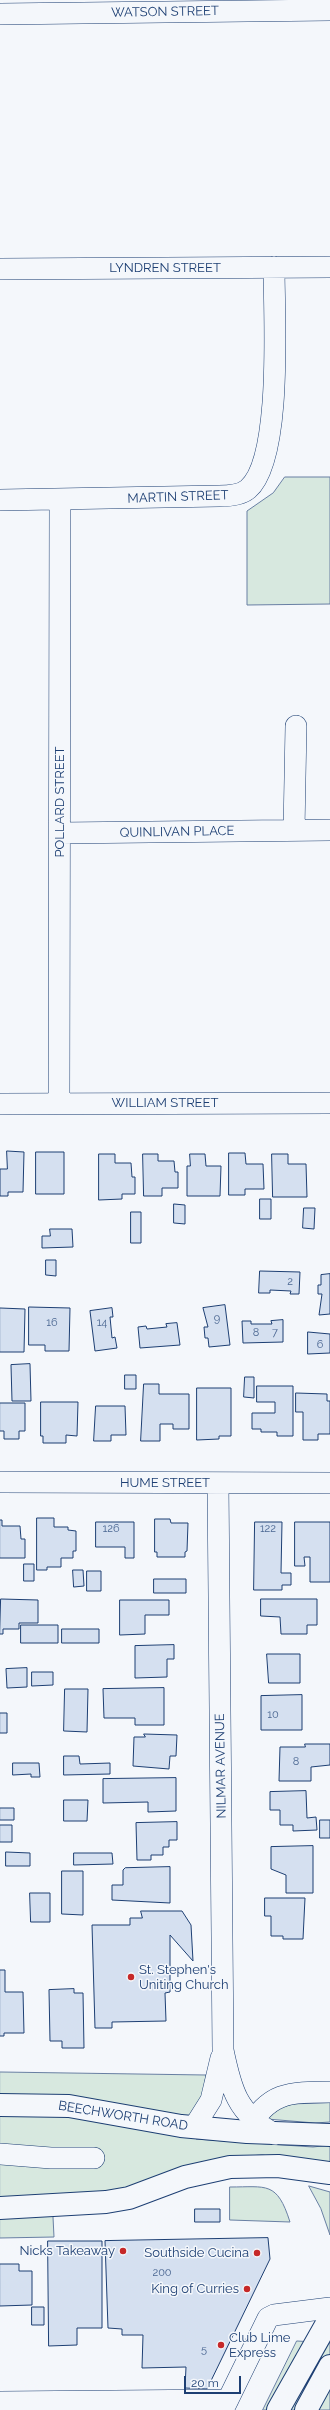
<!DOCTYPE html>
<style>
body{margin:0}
#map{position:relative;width:330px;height:2410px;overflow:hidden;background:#f4f7fb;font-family:Raleway,sans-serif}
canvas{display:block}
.scale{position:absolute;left:184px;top:2376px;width:57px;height:18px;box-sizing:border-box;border:2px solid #1d3f73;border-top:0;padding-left:5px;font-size:12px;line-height:14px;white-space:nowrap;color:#1d3f73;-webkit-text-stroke:3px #f4f7fb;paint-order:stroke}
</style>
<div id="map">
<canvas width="330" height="2410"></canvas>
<div class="scale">20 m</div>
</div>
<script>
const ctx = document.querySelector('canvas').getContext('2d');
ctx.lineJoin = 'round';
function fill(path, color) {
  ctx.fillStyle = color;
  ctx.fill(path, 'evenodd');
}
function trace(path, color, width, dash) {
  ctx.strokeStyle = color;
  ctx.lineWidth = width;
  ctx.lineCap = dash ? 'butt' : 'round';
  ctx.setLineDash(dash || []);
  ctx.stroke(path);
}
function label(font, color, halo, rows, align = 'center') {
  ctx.font = font + ' Raleway,sans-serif';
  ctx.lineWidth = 3;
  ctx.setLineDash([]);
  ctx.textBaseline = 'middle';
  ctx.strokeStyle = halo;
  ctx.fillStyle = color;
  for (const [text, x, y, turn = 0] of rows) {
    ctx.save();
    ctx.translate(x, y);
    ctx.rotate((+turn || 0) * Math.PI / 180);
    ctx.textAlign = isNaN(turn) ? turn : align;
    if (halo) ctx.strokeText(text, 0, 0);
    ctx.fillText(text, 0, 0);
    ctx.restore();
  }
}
const green = new Path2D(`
 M285,477H330V604L247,605V511L273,493Z
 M0,2072L206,2075L196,2139L313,2147L330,2145V2165L262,2155L235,2157L188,2166L119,2190L52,2197L54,2237L0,2238Z
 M330,2103V2122L315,2123L267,2119L279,2108L293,2104Z
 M309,2186L330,2192V2235L321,2209Z
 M230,2187C267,2187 277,2181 290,2222L230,2220Z
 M297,2341L330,2343V2410H263Z`);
fill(green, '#d7e8df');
trace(green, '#687fa3', 1);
const building = new Path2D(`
 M7,1151L24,1152L23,1192H8V1196H0V1169H7Z
 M36,1152H64V1194H36Z
 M229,1153H245L246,1164H263L264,1189H245V1195H229Z
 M99,1154H115V1163H131L132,1177H135V1194H122V1199L99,1200Z
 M143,1154H158V1161H174L175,1172H178V1188H162V1196H144Z
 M190,1154H205L206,1166H221L220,1196H187V1166H190Z
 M272,1154H288V1164H306L307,1197H273Z
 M260,1199H271V1219H260Z
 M174,1204L185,1205V1224L174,1223Z
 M304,1208H315L314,1229L303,1228Z
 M131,1212H141V1243H131Z
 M50,1229H72L73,1247L42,1248V1236H50Z
 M46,1260H56V1276L46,1275Z
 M260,1271L300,1272L299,1294H290L291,1291L270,1290V1293H259Z
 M330,1274V1314L319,1315L322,1294H318V1285H321V1275Z
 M225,1305L230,1345L209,1347L208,1338H205L204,1327H208L203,1308Z
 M29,1307L70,1308L69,1351H45V1345H29Z
 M0,1308L25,1309L24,1352H0Z
 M112,1308L113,1317H110L112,1338L115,1337L117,1348L95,1351L90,1311Z
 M283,1320V1342L243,1343L242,1321H251V1324H272L271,1321Z
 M177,1323L180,1345L140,1348L138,1327L146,1326L147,1329L167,1327L166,1324Z
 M308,1332L330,1334V1353L308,1354Z
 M30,1364L31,1401H12L11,1365Z
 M125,1375H136V1389H125Z
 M245,1377H254V1398L244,1397Z
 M144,1384H159V1394H189V1429H173V1424H160V1441H141Z
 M257,1386H293V1436H277V1432H261V1429H252V1413H275V1402H257Z
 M197,1388H231V1436H219V1439L197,1440Z
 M296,1393L327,1394V1401H330V1434H318V1440H303V1412H296Z
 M41,1402H78L77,1436L66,1435V1443H43V1436H41Z
 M0,1403H25V1431H19V1439H4V1431H0Z
 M96,1406H125L126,1435H111V1441H94Z
 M37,1518H54V1527H68V1530L76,1531V1551H73V1558H61V1567H47V1570H37Z
 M155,1519H170L171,1523H188L187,1551L185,1552V1557H157V1552H155Z
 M0,1520H2V1526H20L21,1539H25V1558H0Z
 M96,1522H134V1558H125V1547H96Z
 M255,1522H282L281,1573H291V1585H282V1590H254Z
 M295,1522H330V1582H310V1557H304L305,1566H295Z
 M24,1564H34V1581H24Z
 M73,1570H83L84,1586L74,1587Z
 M87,1571H101V1591H87Z
 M154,1579H186V1593H154Z
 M1,1599L38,1600V1623H19V1629H3V1634H0Z
 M261,1599H317V1625H307V1634H281L280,1617L261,1616Z
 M120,1600H169V1615H145V1634L120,1635Z
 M21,1625H58V1643H21Z
 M62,1629H99V1643H62Z
 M174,1645V1659H167V1677L135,1678V1646Z
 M267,1654H300V1683H269Z
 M27,1668V1687L7,1688L6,1669Z
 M32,1672H53V1685L32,1686Z
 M164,1688V1725H135V1718H104L103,1689Z
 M65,1689H88L87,1732L64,1731Z
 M302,1695V1730H261V1696Z
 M0,1713H7V1733H0Z
 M144,1734L177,1735L176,1756H170L169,1769L133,1766L134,1737H145Z
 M305,1744H330V1765L311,1767V1781H279L280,1747H305Z
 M64,1756H79L80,1764L110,1763V1774L64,1775Z
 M13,1763H39L40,1777H31V1774L13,1775Z
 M176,1778V1811L148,1812V1802L103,1803V1779Z
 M306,1791L307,1818L316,1817L317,1830L293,1831V1825H280V1810H270V1792Z
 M64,1800H88L87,1821H64Z
 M0,1808H14V1820H0Z
 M320,1820H330V1838H320Z
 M177,1822V1840H169V1847H163V1855H151V1860H137L136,1823Z
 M0,1825H12V1842H0Z
 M313,1846V1893H286V1875L271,1869V1847Z
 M6,1852L30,1853V1866H6Z
 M74,1853H112L113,1864L74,1865Z
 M170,1867V1903L112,1900V1885H123V1870L125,1868Z
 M62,1871H83V1915L62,1914Z
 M30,1893H50V1922H31Z
 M265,1898H305L303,1939H283V1936H271V1916H265Z
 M141,1911H182L191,1925L193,1961L170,1935V1992L165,1993L166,2021L112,2022V2028H95L92,1925H130V1918H142Z
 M0,1970H5V1992H23L24,2033H4V2036H0Z
 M74,1989V1993H83L84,2048H62V2041H50L49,1990Z
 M195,2209H220V2222H195Z
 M268,2238L270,2259L207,2389L185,2388L186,2367L142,2368L143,2335H122V2329L108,2328L105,2241Z
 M48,2241H102V2328H77V2345L49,2346Z
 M0,2264H19V2271H32V2305L0,2306Z
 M32,2307H44V2325H32Z`);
fill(building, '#d5e0f0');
trace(building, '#1d3f73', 1);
const minor = new Path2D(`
 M0,14L330,10
 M0,269L330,267
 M0,500L219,496C229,496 241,495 248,489C283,459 274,314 274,267
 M294,830L296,726
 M60,833L330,830
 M0,1104L330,1103
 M59,1104L60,500
 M0,1482L330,1483
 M218,1483L223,2050C231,2089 237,2114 275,2134
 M194,2127L211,2100L221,2058
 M247,2131C268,2092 289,2092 330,2092
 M0,2154L51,2158H94
 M0,2402L228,2400
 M223,2410L268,2318L274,2315L330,2308`);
const major = new Path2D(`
 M0,2105L69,2106L181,2126L247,2132L330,2135
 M0,2208L106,2202L129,2198L185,2177L230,2167L278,2166L330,2173
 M278,2410L330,2318
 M306,2410L330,2366`);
trace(minor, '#1d3f73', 22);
trace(major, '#1d3f73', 24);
trace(minor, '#f4f7fb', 21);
trace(major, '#f4f7fb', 22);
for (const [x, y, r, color] of [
 [131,1977,4,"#c62828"],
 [123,2251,4,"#c62828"],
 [257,2253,4,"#c62828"],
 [247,2289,4,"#c62828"],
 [221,2345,4,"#c62828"]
]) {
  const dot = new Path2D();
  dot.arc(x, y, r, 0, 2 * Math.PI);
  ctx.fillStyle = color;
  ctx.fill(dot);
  trace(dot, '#f4f7fb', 1.5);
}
label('11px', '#4b6792', null, [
 ["2",290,1282],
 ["9",217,1319],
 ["16",52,1323],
 ["14",102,1323],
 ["8",256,1333],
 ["7",275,1333],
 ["6",320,1345],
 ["126",111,1529],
 ["122",268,1529],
 ["10",273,1715],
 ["8",296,1762],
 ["200",162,2273],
 ["5",204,2350]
]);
label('13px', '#1d3f73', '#f4f7fb', [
 ["WATSON STREET",165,12,-1],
 ["LYNDREN STREET",165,268],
 ["MARTIN STREET",178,497,-2],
 ["POLLARD STREET",60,802,-90],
 ["QUINLIVAN PLACE",177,832,-1],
 ["WILLIAM STREET",165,1103],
 ["HUME STREET",165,1483],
 ["NILMAR AVENUE",221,1766,-91],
 ["BEECHWORTH ROAD",123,2116,9]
]);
label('13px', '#1d3f73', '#f4f7fb', [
 ["St. Stephen's",139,1970,"left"],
 ["Uniting Church",139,1985,"left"],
 ["Nicks Takeaway",115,2251],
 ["Southside Cucina",249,2253],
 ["King of Curries",239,2289],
 ["Club Lime",229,2338,"left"],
 ["Express",229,2353,"left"]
], 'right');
</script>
